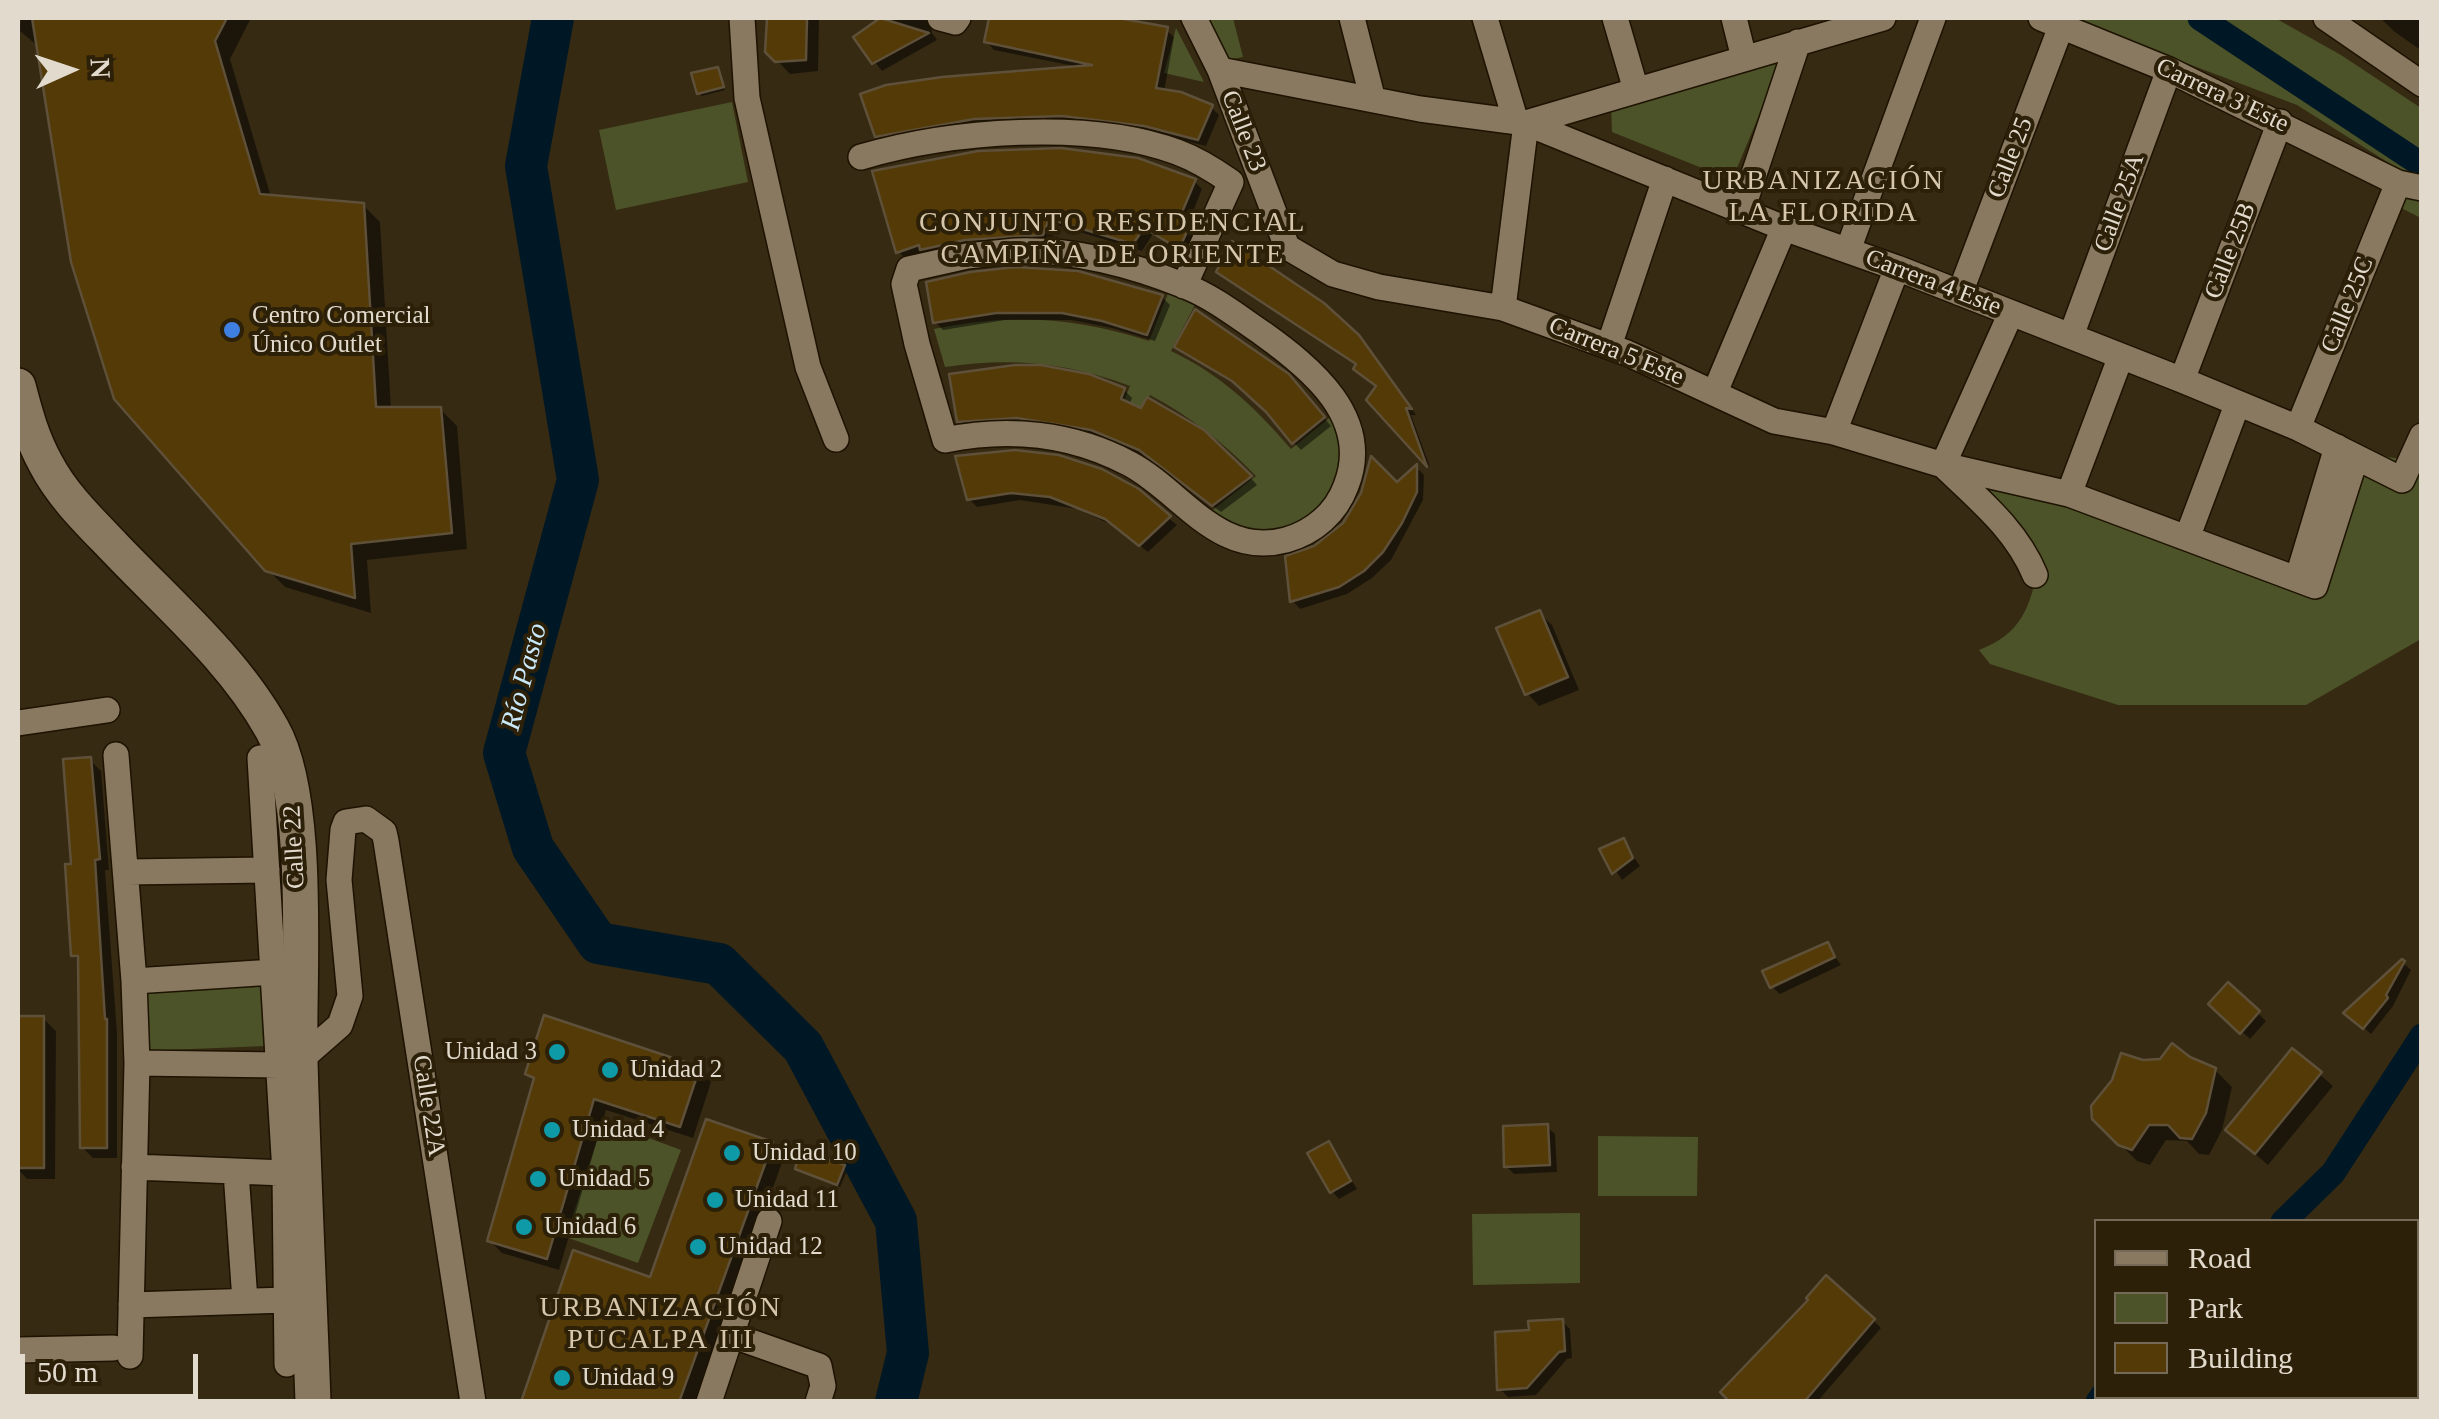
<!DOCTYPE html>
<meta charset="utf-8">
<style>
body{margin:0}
#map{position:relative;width:2439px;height:1419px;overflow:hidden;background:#362a13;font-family:Georgia,serif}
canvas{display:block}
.frame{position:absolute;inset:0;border:20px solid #e2dacd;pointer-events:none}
.legend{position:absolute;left:2094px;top:1219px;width:325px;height:180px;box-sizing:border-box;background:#2c2009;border:2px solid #756a57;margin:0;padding:12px 18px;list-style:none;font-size:30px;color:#e2dacd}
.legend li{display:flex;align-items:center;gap:20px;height:50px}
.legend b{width:50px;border:2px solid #756a57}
.north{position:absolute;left:20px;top:20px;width:100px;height:100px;-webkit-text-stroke:8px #2c2009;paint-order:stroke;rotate:87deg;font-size:28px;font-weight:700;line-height:40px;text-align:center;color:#e2dacd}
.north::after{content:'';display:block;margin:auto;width:35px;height:45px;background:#e2dacd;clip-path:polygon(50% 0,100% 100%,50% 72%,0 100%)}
.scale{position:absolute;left:20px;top:1354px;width:178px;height:45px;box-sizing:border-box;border:5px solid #e2dacd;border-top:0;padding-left:12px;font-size:30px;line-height:35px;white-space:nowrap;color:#e2dacd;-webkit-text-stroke:8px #2c2009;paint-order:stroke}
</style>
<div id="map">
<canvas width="2439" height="1419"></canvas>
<div class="frame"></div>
<ul class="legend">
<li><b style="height:12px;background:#887960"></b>Road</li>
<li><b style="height:28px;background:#4c5329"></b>Park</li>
<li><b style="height:28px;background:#533a07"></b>Building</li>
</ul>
<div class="north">N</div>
<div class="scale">50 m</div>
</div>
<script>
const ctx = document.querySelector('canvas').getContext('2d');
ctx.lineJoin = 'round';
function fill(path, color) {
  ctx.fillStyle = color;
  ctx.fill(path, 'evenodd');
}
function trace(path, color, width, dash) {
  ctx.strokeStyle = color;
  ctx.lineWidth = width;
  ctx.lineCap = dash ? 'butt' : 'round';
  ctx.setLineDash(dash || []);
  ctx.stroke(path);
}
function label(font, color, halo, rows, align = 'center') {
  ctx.font = font + ' Georgia,serif';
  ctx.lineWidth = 8;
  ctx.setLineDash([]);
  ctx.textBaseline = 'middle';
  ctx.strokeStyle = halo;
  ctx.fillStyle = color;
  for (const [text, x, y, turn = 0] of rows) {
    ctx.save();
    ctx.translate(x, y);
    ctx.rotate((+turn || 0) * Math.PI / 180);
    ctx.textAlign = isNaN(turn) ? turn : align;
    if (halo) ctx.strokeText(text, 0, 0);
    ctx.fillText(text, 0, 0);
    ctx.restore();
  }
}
fill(new Path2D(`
 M1198,18H1233L1243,57L1222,61Z
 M2067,18H2275L2341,55L2421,108V218L2403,209L2408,179L2389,163L2297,105Z
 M1176,28L1204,82L1164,73Z
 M1783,58L1732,180L1612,132L1611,106Z
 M732,102L748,182L616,210L599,130Z
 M1171,286L1198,299L1171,351C1220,374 1256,408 1291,449L1333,415C1336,425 1341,436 1342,446C1348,496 1294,544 1245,530C1233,526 1220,518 1209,513L1256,476C1225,444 1190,416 1150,395L1124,448L1107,440L1130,386C1068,363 1011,357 945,367L934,329C1009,313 1077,317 1149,341Z
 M2353,442C2377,454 2395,464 2421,455V639L2306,705H2118L1990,664L1979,650C2021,634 2031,607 2038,565L1943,451L2055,477L2072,502L2309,574Z
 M262,982L265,1046L144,1051L141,987Z
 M603,1121L681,1150L638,1263L566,1237Z
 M1598,1136L1698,1137L1697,1196H1598Z
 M1580,1213V1283L1473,1285L1472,1214Z`), '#4c5329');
fill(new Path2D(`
 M21,18H251L230,59L271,197L363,205L380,222L391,409H440L457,426L467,549L367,560L371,613L285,587L267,569L40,48L20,31Z
 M770,18H819L818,71L790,74L768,51Z
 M885,18H936L931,23L932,33L937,40L882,71L856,38Z
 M991,18H1104L1166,30L1174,37L1164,92L1211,107L1219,115L1206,146L1154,133L885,143L877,135L1079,67L994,50L987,42Z
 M2380,18H2422V51L2395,32Z
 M718,70L725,90L702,96L699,93Z
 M1020,151L1194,181L1202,189L1189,222L1198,231L1187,255L1153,234L1142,251L1057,225L1051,242L906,259L898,251Z
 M1219,271L1367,346L1416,415H1411L1430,467L1370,400L1379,387L1358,365Z
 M929,284L1162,297L1170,305L1155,341L1112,328L1071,320H1005L943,330L935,322Z
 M1177,346L1296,385L1331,426L1301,450L1242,388Z
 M1124,390L1132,398L1129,405L1184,418L1226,451L1257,485L1221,512L1149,458L1101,437L1027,424L967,428L959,420Z
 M958,458L1121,480L1177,525L1148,552L1116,527L1078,509L1020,500L977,507L969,499Z
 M1417,468L1424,475L1423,500L1391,560L1372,578L1347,594L1300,609L1293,601L1288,558L1316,548Z
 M1539,613L1552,625L1579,690L1539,706L1527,693Z
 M90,760L101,771L109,870H105L117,1033V1158H93L82,1147L81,963L73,955L74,866Z
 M1623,841L1640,866L1622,880L1602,850Z
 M1827,945L1841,965L1780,994L1772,987Z
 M2402,962L2411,970L2393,1006L2371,1034L2354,1019Z
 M2229,986L2266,1021L2250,1039L2212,1004Z
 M18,1018H43L56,1031L55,1179H27L18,1169V1081H21L23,1060L18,1055Z
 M2293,1051L2333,1086L2268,1165L2241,1142Z
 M2189,1059L2215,1070L2232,1087L2222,1130L2209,1155L2199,1154L2187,1141L2166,1140L2150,1165L2137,1161L2094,1118L2143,1063Z
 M699,1069L711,1082L693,1138L606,1110L559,1270L502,1253L490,1241L536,1082L527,1074Z
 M1547,1127L1555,1134L1557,1172L1514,1174L1506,1166Z
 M1329,1144L1357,1189L1339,1199L1332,1191Z
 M771,1145L784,1157L696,1402H523L652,1280Z
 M843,1167L847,1171L840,1187L801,1171Z
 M1562,1321L1570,1329L1572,1358L1567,1359L1536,1395L1508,1397L1500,1389L1531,1333Z
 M1874,1321L1881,1328L1817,1402H1733Z`), '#0007');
trace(new Path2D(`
 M2200,18L2422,165
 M2283,1222L2333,1173L2422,1036
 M2098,1402L2102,1396`), '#001825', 25);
trace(new Path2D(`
 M553,18L526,166L578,480L504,753L533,848L598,943L719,964L803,1047L896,1221L908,1353L896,1402`), '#001825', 42);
const building = new Path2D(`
 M32,18H227L215,41L260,194L364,203L376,407H441L452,533L351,544L355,598L265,571L114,399L71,262Z
 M767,18H807L806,60L775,62L765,52Z
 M880,18L929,33L872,64L853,37Z
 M989,18H1118L1168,27L1156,88L1181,92L1213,105L1198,140L1144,126L1062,116L974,119L875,137L860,94L886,85L942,77L1092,65L984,42Z
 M718,67L724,87L697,94L691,73Z
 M1061,148L1138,158L1196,179L1180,217L1192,221L1179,249L1144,228L1133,244L1049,219L1043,235L965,240L920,250L919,245L896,253L872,171L978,151Z
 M1232,241L1324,303L1359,335L1412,409L1406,408L1427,467L1366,400L1376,386L1353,369L1356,364L1216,272Z
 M1016,267L1078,271L1163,295L1147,335L1102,321L1062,313H996L933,323L926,282L970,272Z
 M1195,309L1289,374L1325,417L1292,444L1266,412L1232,381L1174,347Z
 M1015,365H1041L1089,374L1125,388L1121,399L1141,408L1147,397L1204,430L1252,476L1212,506L1139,450L1091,430L1017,418L957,422L949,374Z
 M1015,450L1059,455L1102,469L1139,489L1171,516L1139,546L1105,519L1050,497L1011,493L967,500L955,456Z
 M1371,456L1397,482L1417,464V492L1402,523L1383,552L1364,571L1339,587L1290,602L1285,556L1314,546L1343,523L1361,493Z
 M1540,610L1568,677L1525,695L1496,628Z
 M91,757L100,859L95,860L105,1019H107V1148H80L78,956H71L65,864H71L63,759Z
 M1624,838L1633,858L1612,874L1599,849Z
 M1828,942L1835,957L1770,988L1762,971Z
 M2402,959L2405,961L2386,995L2388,998L2363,1029L2343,1013Z
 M2228,982L2260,1011L2240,1034L2208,1004Z
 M544,1015L700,1067L680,1127L594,1099L547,1259L487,1241L534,1078L525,1074Z
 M18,1016H44V1168H18Z
 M2172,1043L2190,1057L2216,1068L2206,1113L2192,1139L2180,1138L2168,1125H2149L2132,1150L2118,1145L2092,1119L2091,1106L2112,1080L2121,1053L2143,1060L2160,1059Z
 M2292,1048L2322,1072L2255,1154L2225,1130Z
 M706,1119L773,1142L679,1402H521L573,1250L650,1277Z
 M1548,1124L1550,1165L1504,1167L1503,1126Z
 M1329,1141L1351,1181L1330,1193L1307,1153Z
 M800,1150L845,1165L837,1185L795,1169Z
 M1826,1275L1875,1319L1804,1402H1730L1720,1392L1808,1300L1806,1298Z
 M1563,1319L1565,1351L1559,1352L1527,1388L1497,1390L1495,1332L1529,1330L1528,1321Z`);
fill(building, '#533a07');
trace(building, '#5e5039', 2.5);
const street = new Path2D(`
 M742,18L747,98L808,367L836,439
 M940,18L955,22L958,18
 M1194,18L1220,70L1287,247L1333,274L1379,287L1503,308L1627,353L1774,421L1834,432L1943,465L2069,494L2315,586L2356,457
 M1352,18L1373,100
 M1485,18L1516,122
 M1615,18L1636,90
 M1734,18L1744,58
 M2041,18L2169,70L2398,183L2422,188
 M2326,18L2422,84
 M1220,70L1420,109L1526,123L1784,228L1897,268L2182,380L2298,428L2402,480L2422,436
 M861,157C949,131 1089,119 1177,152C1196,159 1214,170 1231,182L1184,286
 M1742,210L1798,42
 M1848,250L1933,18
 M1015,251C1074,249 1130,264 1185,286C1213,297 1237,316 1262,333C1311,368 1373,418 1346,486C1336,513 1314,532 1286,540C1218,558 1182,492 1130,464C1072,433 1008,427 945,440L917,344L904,284L909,269L967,256Z
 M1960,293L2062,24
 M1503,308L1526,123L1883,18
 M2071,336L2169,70
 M1609,346L1665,179
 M2182,380L2280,122
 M1715,392L1784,228
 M2298,428L2398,183
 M1834,432L1897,268
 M1943,465L2011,313
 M1943,465C1978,499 2016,529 2035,575
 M2069,494L2121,356
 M2187,538L2237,405
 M2300,570L2337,447
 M18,723L107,710
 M116,755L134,981L137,1063L130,1356
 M260,758L285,1173L287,1364
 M126,872L267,870
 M134,981L274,972
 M300,1060L340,1025L350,996L339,880L343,830L346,822L366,819L384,832L386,841L473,1402
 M137,1063L279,1065
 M134,1167L285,1173
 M236,1172L245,1301
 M131,1305L286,1300
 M731,1335L819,1366L823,1386L818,1402
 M18,1350L113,1348
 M709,1402L769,1221`);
const secondary = new Path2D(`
 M18,386C25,413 32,439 46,464C62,495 89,521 113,546C168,604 233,659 272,729C312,799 298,975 300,1060C303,1174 309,1288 313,1402`);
trace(street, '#1e1200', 28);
trace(secondary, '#1e1200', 38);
trace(street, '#887960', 25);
trace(secondary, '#887960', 35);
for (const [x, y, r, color] of [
 [232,330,10,"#3f7fe0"],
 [557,1052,10,"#0f9aa8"],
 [610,1070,10,"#0f9aa8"],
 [552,1130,10,"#0f9aa8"],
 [732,1153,10,"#0f9aa8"],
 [538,1179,10,"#0f9aa8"],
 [715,1200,10,"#0f9aa8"],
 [524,1227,10,"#0f9aa8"],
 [698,1247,10,"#0f9aa8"],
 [562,1378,10,"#0f9aa8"]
]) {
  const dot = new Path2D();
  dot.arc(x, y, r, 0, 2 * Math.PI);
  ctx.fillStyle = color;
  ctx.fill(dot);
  trace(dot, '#2c2009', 4);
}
label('25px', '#e2dacd', '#2c2009', [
 ["Carrera 3 Este",2222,96,25],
 ["Calle 23",1243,131,69],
 ["Calle 25",2011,158,-69],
 ["Calle 25A",2120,203,-70],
 ["Calle 25B",2231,251,-69],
 ["Carrera 4 Este",1933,283,21],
 ["Calle 25C",2348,305,-68],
 ["Carrera 5 Este",1616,352,22],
 ["Calle 22",295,847,-93],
 ["Calle 22A",428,1106,81]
]);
label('25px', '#e2dacd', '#2c2009', [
 ["Centro Comercial",252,316],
 ["Único Outlet",252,345],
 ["Unidad 3",537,1052,"right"],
 ["Unidad 2",630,1070],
 ["Unidad 4",572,1130],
 ["Unidad 10",752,1153],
 ["Unidad 5",558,1179],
 ["Unidad 11",735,1200],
 ["Unidad 6",544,1227],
 ["Unidad 12",718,1247],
 ["Unidad 9",582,1378]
], 'left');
ctx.letterSpacing = '2.5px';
label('28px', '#d6c6ab', '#2c2009', [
 ["URBANIZACIÓN",1824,182],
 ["LA FLORIDA",1824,214],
 ["CONJUNTO RESIDENCIAL",1113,224],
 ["CAMPIÑA DE ORIENTE",1113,256],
 ["URBANIZACIÓN",661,1309],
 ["PUCALPA III",661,1341]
]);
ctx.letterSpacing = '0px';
label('italic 28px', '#c9e9fa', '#2c2009', [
 ["Río Pasto",525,677,-75]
]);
</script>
